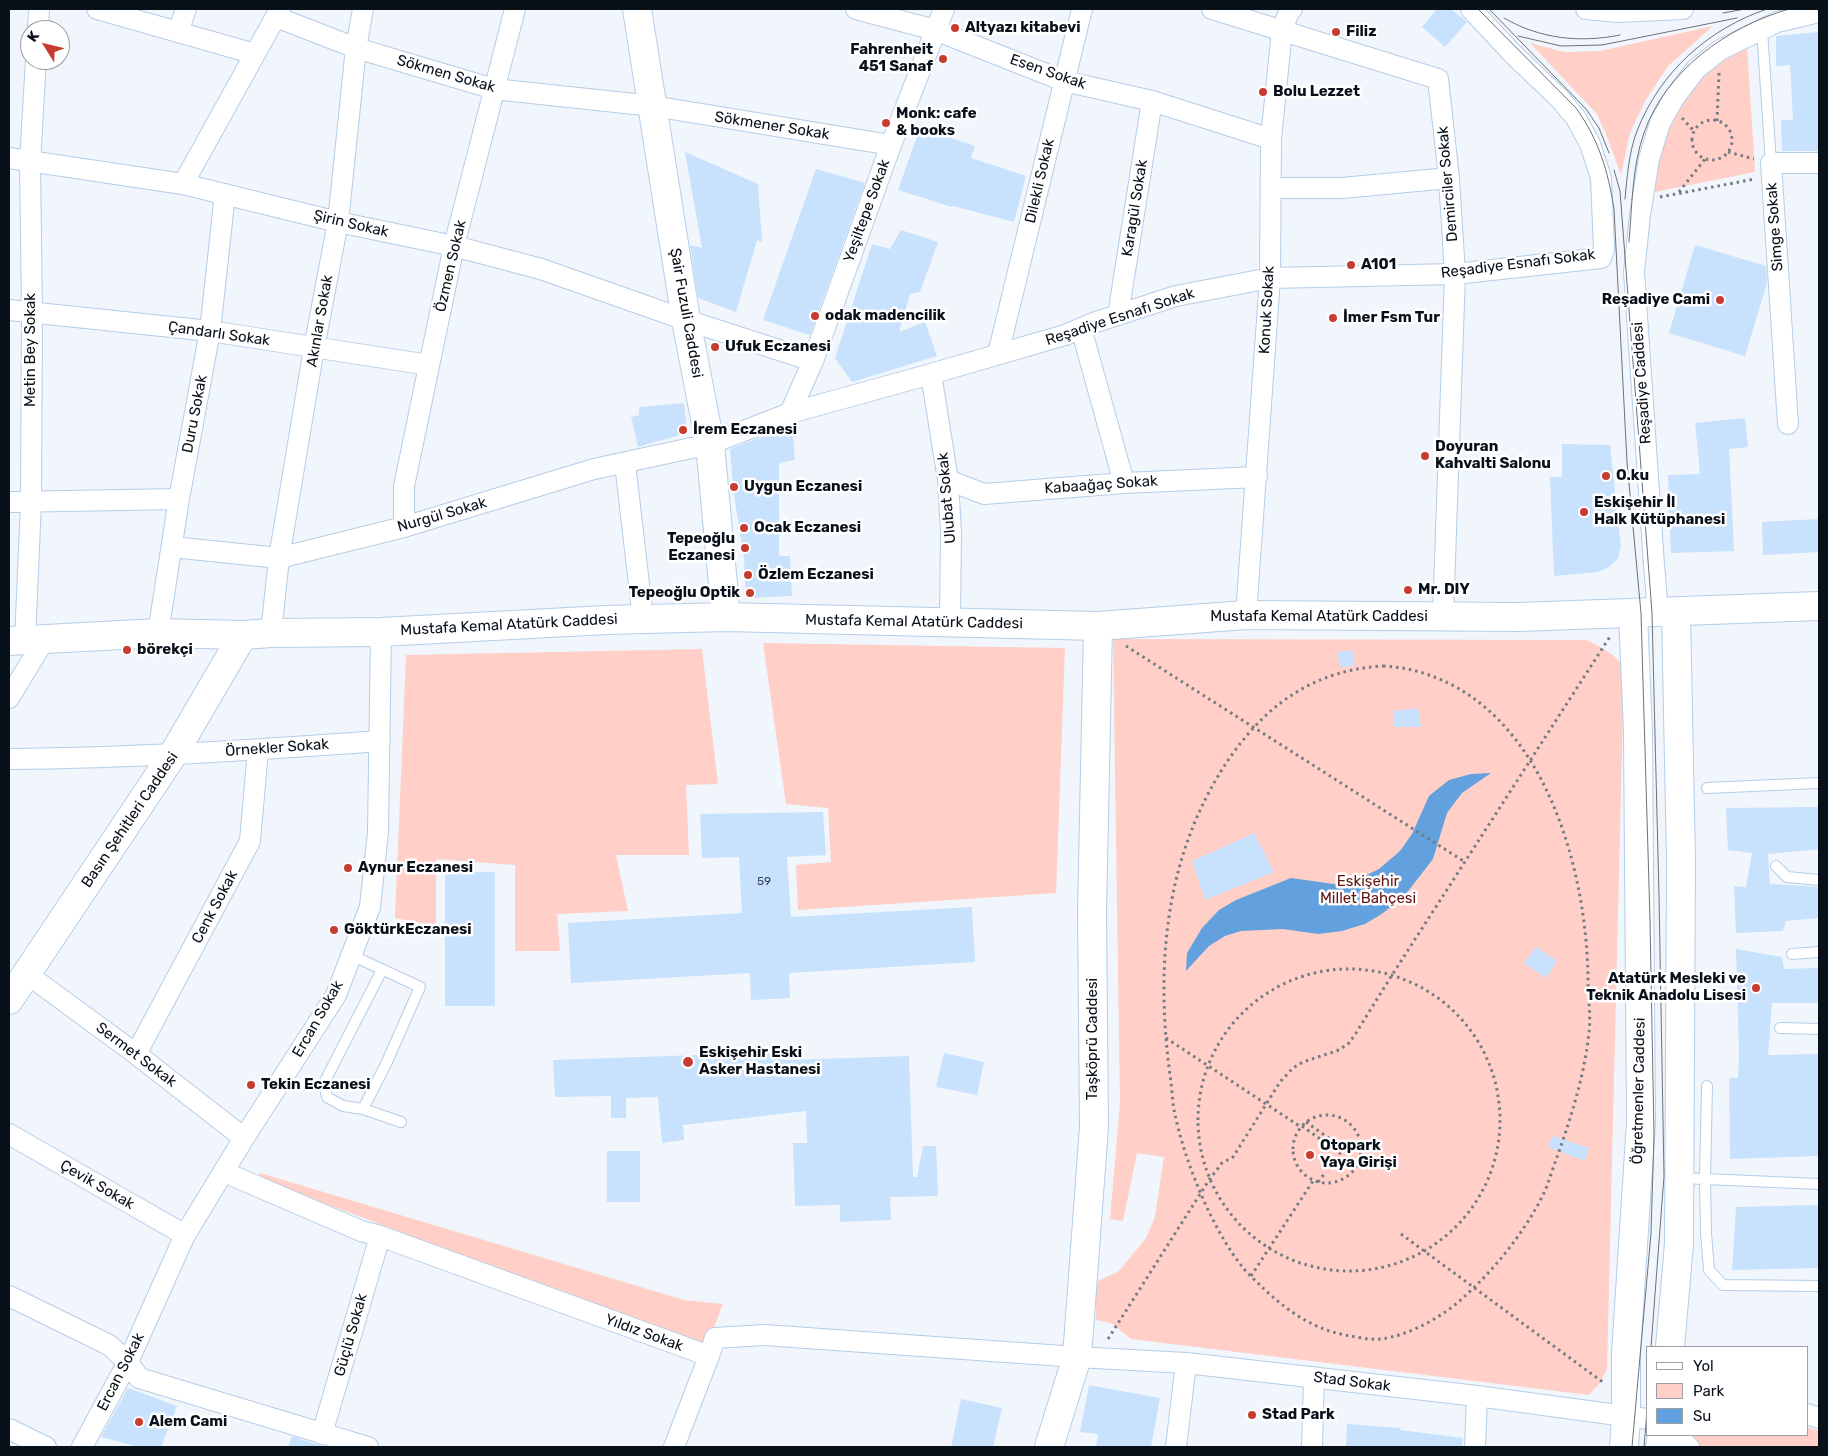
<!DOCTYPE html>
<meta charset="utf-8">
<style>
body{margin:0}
#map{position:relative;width:1828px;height:1456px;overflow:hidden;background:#f1f6fc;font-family:Rubik,sans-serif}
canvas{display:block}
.frame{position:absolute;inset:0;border:10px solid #081019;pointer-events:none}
.legend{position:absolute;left:1646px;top:1346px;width:162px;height:90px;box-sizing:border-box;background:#fff;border:1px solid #9c9fa3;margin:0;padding:6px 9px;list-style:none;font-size:15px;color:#081019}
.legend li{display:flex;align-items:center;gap:10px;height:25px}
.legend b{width:25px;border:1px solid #9c9fa3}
.north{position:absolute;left:20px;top:20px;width:50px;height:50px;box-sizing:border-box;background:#fff;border:1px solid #9c9fa3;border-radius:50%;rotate:306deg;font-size:14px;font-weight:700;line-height:20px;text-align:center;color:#081019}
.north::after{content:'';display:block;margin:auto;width:18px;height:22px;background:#c83b30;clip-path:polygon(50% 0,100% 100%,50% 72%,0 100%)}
</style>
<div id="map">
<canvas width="1828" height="1456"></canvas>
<div class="frame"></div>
<ul class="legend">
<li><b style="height:6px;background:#fff"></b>Yol</li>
<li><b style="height:14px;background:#ffcfc8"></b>Park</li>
<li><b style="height:14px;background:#63a1de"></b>Su</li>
</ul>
<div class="north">K</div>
</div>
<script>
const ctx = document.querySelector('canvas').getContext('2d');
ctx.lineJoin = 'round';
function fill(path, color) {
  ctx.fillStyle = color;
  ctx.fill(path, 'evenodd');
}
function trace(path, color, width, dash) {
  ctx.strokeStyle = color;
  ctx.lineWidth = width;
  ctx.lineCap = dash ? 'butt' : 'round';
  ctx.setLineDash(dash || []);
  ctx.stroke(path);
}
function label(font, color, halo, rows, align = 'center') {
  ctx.font = font + ' Rubik,sans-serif';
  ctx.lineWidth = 5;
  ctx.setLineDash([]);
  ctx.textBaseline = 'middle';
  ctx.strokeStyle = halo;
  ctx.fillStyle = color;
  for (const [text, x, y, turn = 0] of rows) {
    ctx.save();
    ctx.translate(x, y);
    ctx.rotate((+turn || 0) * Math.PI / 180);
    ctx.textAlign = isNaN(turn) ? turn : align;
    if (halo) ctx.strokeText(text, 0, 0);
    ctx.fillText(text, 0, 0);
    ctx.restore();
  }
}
fill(new Path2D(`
 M1713,26L1668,66L1645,101L1630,133L1621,175L1606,134L1597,114L1530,43L1564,52L1600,51Z
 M1747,45L1755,172L1650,193L1664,128L1689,87L1718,59Z
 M1113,639L1587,640C1602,647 1614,654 1624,667L1607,1369L1600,1383L1589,1395L1131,1339L1111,1323L1096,1320V1282L1119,1271L1146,1238L1155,1217L1164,1157L1137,1153L1123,1221L1110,1219L1120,1104Z
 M763,643L1065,648L1056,893L798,910L796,865L831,862L828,808L786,804Z
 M702,649L718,784L686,785L689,855H616L628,911L557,914L560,951H515V865L436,859V926L395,918L406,655Z
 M260,1173L684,1300L723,1304L705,1350L372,1221L257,1179Z
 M1807,1427L1819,1431V1447H1702L1688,1435H1807Z`), '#ffcfc8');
fill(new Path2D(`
 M1491,773L1462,793L1447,813L1433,859L1402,899L1380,915L1365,924L1342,931L1318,934L1283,929L1241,931L1225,936L1209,946L1186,971L1187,953L1202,928L1219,910L1236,900L1291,878L1334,884L1352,882L1379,869L1400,851L1412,834L1429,796L1449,780L1471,774Z`), '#63a1de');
fill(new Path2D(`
 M1437,9H1451L1467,22L1445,47L1422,27Z
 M1819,32V151H1782L1781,120H1793L1790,65L1776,66V36Z
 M920,128L975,146L971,158L1026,176L1014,222L953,206L952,207L898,190Z
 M685,152L758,184L762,242L757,240L736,312L698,298L690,245L702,248Z
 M816,169L865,183L810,335L763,320Z
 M901,230L938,242L920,292L910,294L899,332L925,322L937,356L852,382L835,358L872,244L890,249Z
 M1695,245L1766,266L1767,283L1745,356L1669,333Z
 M684,403L687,433L638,447L631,417L639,415V407Z
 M1745,418L1748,447L1729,449L1734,551L1671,553L1668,475L1700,474L1695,423Z
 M792,428L795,460L779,463V556H790L792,596L746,598L744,558L734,495L730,449L758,438Z
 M1562,444L1610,445L1621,547L1618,558L1609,567L1598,572L1554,576L1550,477H1562Z
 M1819,519V552L1763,555L1762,522Z
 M1352,650L1355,665L1341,668L1337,652Z
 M1418,708L1421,727H1394L1393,711Z
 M1819,807V849L1768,854L1770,884L1819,887V918L1786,921L1783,931L1736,933L1734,886L1746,887L1752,853L1728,850L1726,808Z
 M823,812L826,855L787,857L791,917L972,907L975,962L789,973L790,998L751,1000L750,973L571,983L568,923L742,913L739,857L702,858L700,814Z
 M1254,833L1274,872L1205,900L1192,861Z
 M445,872H495V1006H445Z
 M1536,947L1557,961L1546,978L1524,963Z
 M1736,949L1782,957L1784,969L1819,968V1003H1772L1768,1055L1819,1054V1156L1730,1159L1729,1078H1738L1739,1054Z
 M730,1047V1051L784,1047L785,1060L909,1056L913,1177H917L923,1146H936L938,1196L890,1197L891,1220L840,1222V1205L795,1206L793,1143H807L806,1111L683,1125L684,1140L662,1143L658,1097L626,1098V1118H611V1096L555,1097L553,1060L698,1055V1049Z
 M944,1053L984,1062L977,1095L936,1087Z
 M1552,1136L1589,1148L1585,1161L1548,1147Z
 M607,1151H640V1202H607Z
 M1819,1205V1268L1732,1270L1736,1207Z
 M1089,1385L1160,1398L1151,1447H1096L1098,1434L1080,1432Z
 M128,1388L177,1406L161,1447H139L101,1437Z
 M961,1399L1002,1408L993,1447H951Z
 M1347,1424L1400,1428V1430L1463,1438L1462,1447H1346Z
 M292,1436L318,1445L328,1447H288Z`), '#c8e1fc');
const service = new Path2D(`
 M1762,30L1771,163
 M1707,788L1819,783
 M1776,866L1787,877L1819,880
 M1792,954L1819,952
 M351,955L420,987L386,1064L363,1109
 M382,970L324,1083L327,1097L343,1106L363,1109L401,1122
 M1780,1028L1819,1029
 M1707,1086L1705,1179L1819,1184
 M1680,1178L1705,1179L1706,1233L1709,1270L1723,1285L1819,1286`);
const minor = new Path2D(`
 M97,9L255,54
 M856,9L935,30L1064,81L1152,101L1271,139
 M1212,9L1438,79L1449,178L1455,274L1443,617
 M1586,9L1618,12L1683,9
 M276,17L356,48L494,89L653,106L891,145
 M38,30L39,9
 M178,32L186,9
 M9,158L183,184L338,222L454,246L541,269L686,320L813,361
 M183,184L280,9
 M1271,188H1342L1449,178
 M9,310L210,331L429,365
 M1118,315L1152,101
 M1081,328L1124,483
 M998,354L1082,9
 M931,374L948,480L951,532L950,622
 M790,413L813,361L891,145L944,9
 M1788,424L1771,163H1819
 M625,463L643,619
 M948,480L984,494L1124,483L1257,477
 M9,502L179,499
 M404,527V486L454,246L515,9
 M172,547L279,558L404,527L594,469L710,444L790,413L931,374L1065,335L1096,322L1176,296L1270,278L1455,274L1601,258L1604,249L1601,178L1590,144L1576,118L1559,98L1513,54L1471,9
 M1658,613L1654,565L1634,272L1640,215L1649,159L1660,123L1674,98L1696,69L1720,50L1777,22L1819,12
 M1246,615L1270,278L1271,139L1282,30L1289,12L1292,9
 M158,633L179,499L210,331L225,194
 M271,633L279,558L314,348L338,222L356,48L363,9
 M25,641L31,502L32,313L30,162L36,60
 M9,698L40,647
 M9,759C133,758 256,750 380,741
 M27,974L136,1054L244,1138
 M136,1054L250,841L258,750
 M9,1134L185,1235
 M224,1172L361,1231L380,1236L709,1356L715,1338L764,1335L1077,1357L1186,1363L1477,1396L1647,1419
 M9,1296L109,1345L128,1362L139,1378L368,1447
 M1807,1414L1819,1418
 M9,1429L46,1447
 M322,1434L380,1236
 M1676,1435L1689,1447
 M82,1447L128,1362L185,1235L244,1138L336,995L370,907L378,832L381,632
 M674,1447L709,1356
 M1176,1447L1186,1363
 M1312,1447L1314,1377
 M1475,1447L1477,1396`);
const secondary = new Path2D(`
 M637,9L686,320L710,444L726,617
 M9,1000L174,753L243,635
 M1670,1347L1679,1244L1681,861L1676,612
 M1049,1447L1077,1357L1094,1127L1092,912L1098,626
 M1624,1447L1626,1418V1353L1641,1122L1638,732L1633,614
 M1660,1447L1662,1435`);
const primary = new Path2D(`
 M9,641L158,633L243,635L271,633L381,632L606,620L726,617L1098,626L1246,615L1519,617L1819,606`);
trace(service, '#b4cde7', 12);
trace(minor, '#b4cde7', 22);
trace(secondary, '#b4cde7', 30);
trace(primary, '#b4cde7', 30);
trace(new Path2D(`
 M1682,118L1694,131
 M1692 140a20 20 0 1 1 40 0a20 20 0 1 1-40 0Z
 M1717,121L1719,73
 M1728,152L1754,159
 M1679,192L1705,159
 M1660,197L1755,179
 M1126,646L1465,862
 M1383,666C1398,667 1412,669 1426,674C1545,713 1587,870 1588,980C1588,998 1591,1016 1589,1033C1584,1077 1571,1118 1556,1160C1552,1170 1549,1182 1544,1193C1526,1230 1496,1268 1465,1296C1444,1316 1409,1336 1380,1339C1369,1340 1356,1337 1345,1335C1313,1329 1286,1310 1263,1288C1257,1282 1250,1276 1244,1269C1212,1230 1184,1160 1174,1110C1172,1099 1172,1087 1170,1075C1155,964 1165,851 1231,756C1269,702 1316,670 1383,666Z
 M1198 1120a151 151 0 1 1 302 0a151 151 0 1 1-302 0Z
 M1166,1038L1301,1127
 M1293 1149a34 34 0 1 1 68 0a34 34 0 1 1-68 0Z
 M1306,1122L1347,1151
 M1302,1126L1344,1156
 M1318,1182L1325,1173
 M1401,1234L1604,1383
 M1251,1276L1313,1181
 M1108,1339L1209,1180L1222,1163L1233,1157L1280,1082L1293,1068L1303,1062L1339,1050L1349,1043L1356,1033L1392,975L1611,635`), '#757b83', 3, [2.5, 4]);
trace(service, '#fff', 10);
trace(minor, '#fff', 20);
trace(secondary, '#fff', 28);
trace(primary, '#fff', 28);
trace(new Path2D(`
 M1478,9L1576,108C1599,140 1608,171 1614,209L1627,462L1641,613L1650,920L1654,1135L1651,1233L1632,1447
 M1489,9L1586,109L1599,128L1609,153
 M1723,13L1745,9
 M1504,18C1540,39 1580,43 1620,35
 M1518,36L1561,46L1602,45L1737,18
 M1614,170L1620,191L1652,613L1659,896L1664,1176L1651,1347
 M1625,199C1627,177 1629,152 1637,131C1660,72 1708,29 1767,9
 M1629,242C1632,208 1632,166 1644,133C1666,70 1727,27 1789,9
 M1644,1447L1647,1411`), '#6b727a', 1);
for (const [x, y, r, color] of [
 [955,28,5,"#c83b30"],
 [1336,32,5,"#c83b30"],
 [943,59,5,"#c83b30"],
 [1263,92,5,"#c83b30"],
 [886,123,5,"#c83b30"],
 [1351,265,5,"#c83b30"],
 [1720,300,5,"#c83b30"],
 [815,316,5,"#c83b30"],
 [1333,318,5,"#c83b30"],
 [715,347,5,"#c83b30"],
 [683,430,5,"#c83b30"],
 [1425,456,5,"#c83b30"],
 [1606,476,5,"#c83b30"],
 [734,487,5,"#c83b30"],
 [1584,512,5,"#c83b30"],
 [744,528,5,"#c83b30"],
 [745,548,5,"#c83b30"],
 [748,575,5,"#c83b30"],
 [1408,590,5,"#c83b30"],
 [750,593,5,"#c83b30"],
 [127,650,5,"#c83b30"],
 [348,868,5,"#c83b30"],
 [334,930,5,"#c83b30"],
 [1756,988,5,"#c83b30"],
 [688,1062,6,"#c83b30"],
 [251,1085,5,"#c83b30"],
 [1310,1155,5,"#c83b30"],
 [1252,1415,5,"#c83b30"],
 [139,1422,5,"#c83b30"]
]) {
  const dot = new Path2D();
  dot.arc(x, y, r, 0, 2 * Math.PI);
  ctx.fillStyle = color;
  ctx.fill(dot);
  trace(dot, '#fff', 2);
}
label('12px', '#384452', null, [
 ["59",764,882]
]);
label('bold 15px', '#081019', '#fff', [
 ["Altyazı kitabevi",965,28],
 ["Filiz",1346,32],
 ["Fahrenheit",933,50,"right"],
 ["451 Sanaf",933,67,"right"],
 ["Bolu Lezzet",1273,92],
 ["Monk: cafe",896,114],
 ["& books",896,131],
 ["A101",1361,265],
 ["Reşadiye Cami",1710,300,"right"],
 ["odak madencilik",825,316],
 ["İmer Fsm Tur",1343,318],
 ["Ufuk Eczanesi",725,347],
 ["İrem Eczanesi",693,430],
 ["Doyuran",1435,447],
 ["Kahvalti Salonu",1435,464],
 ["O.ku",1616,476],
 ["Uygun Eczanesi",744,487],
 ["Eskişehir İl",1594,503],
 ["Halk Kütüphanesi",1594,520],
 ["Ocak Eczanesi",754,528],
 ["Tepeoğlu",735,539,"right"],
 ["Eczanesi",735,556,"right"],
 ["Özlem Eczanesi",758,575],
 ["Mr. DIY",1418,590],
 ["Tepeoğlu Optik",740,593,"right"],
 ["börekçi",137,650],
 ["Aynur Eczanesi",358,868],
 ["GöktürkEczanesi",344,930],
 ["Atatürk Mesleki ve",1746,979,"right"],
 ["Teknik Anadolu Lisesi",1746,996,"right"],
 ["Eskişehir Eski",699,1053],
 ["Asker Hastanesi",699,1070],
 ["Tekin Eczanesi",261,1085],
 ["Otopark",1320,1146],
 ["Yaya Girişi",1320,1163],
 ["Stad Park",1262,1415],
 ["Alem Cami",149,1422]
], 'left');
label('15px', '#081019', '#fff', [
 ["Esen Sokak",1048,72,19],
 ["Sökmen Sokak",446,74,16],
 ["Sökmener Sokak",772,126,9],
 ["Dilekli Sokak",1040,181,-77],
 ["Demirciler Sokak",1448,184,-95],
 ["Karagül Sokak",1135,208,-81],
 ["Yeşiltepe Sokak",867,211,-70],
 ["Şirin Sokak",351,224,13],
 ["Simge Sokak",1775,227,-94],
 ["Reşadiye Esnafı Sokak",1518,264,-7],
 ["Özmen Sokak",451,266,-77],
 ["Konuk Sokak",1267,310,-87],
 ["Şair Fuzuli Caddesi",686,313,80],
 ["Reşadiye Esnafı Sokak",1120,317,-18],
 ["Akınlar Sokak",320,321,-80],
 ["Çandarlı Sokak",219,334,8],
 ["Metin Bey Sokak",31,350,-90],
 ["Reşadiye Caddesi",1642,383,-94],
 ["Duru Sokak",195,414,-79],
 ["Kabaağaç Sokak",1101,485,-4],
 ["Ulubat Sokak",947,498,-95],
 ["Nurgül Sokak",442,515,-16],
 ["Mustafa Kemal Atatürk Caddesi",1319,617],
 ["Mustafa Kemal Atatürk Caddesi",914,622,1],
 ["Mustafa Kemal Atatürk Caddesi",509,625,-3],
 ["Örnekler Sokak",277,748,-4],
 ["Basın Şehitleri Caddesi",130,820,-56],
 ["Cenk Sokak",215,907,-62],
 ["Ercan Sokak",318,1019,-60],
 ["Taşköprü Caddesi",1093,1039,-90],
 ["Sermet Sokak",136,1055,37],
 ["Öğretmenler Caddesi",1639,1091,-89],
 ["Çevik Sokak",97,1185,30],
 ["Yıldız Sokak",644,1333,20],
 ["Güçlü Sokak",351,1335,-74],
 ["Ercan Sokak",121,1372,-63],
 ["Stad Sokak",1352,1382,7]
]);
label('15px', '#63140f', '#fff', [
 ["Eskişehir",1368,882],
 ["Millet Bahçesi",1368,899]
]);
</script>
